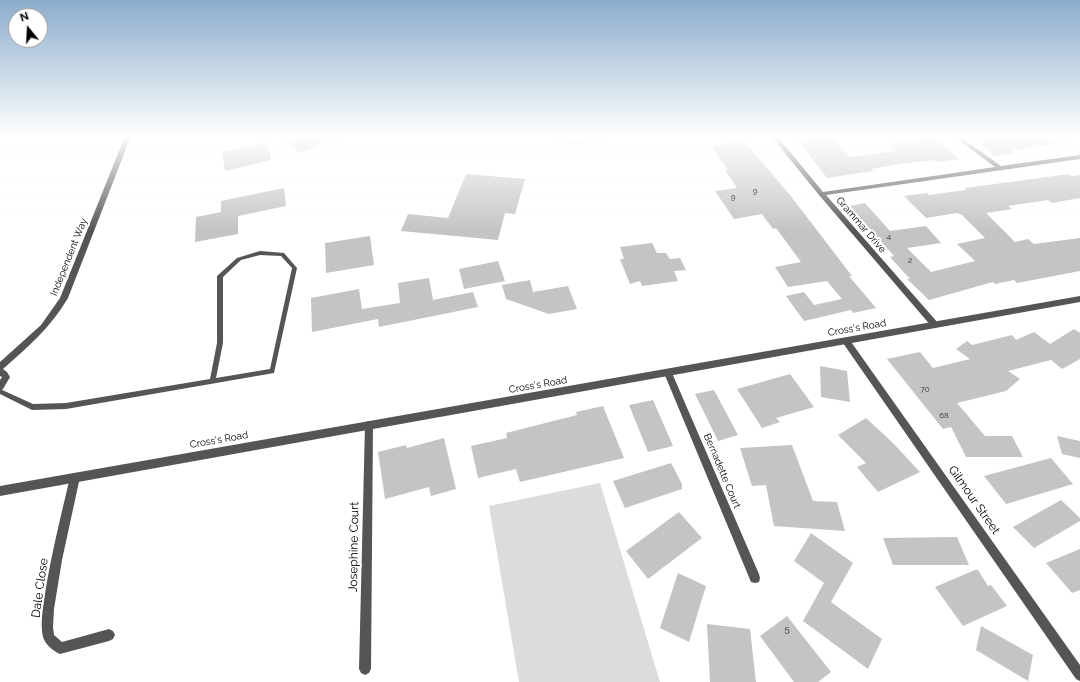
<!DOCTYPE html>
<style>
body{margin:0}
#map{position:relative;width:1080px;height:682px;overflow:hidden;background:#fff;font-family:Raleway,sans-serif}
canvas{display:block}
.north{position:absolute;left:8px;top:8px;width:40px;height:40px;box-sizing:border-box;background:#fff;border:1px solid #999;border-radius:50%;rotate:342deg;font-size:11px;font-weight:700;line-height:16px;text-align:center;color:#000}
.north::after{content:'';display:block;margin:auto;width:14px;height:18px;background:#000;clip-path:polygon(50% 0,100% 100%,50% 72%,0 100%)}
</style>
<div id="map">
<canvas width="1080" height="682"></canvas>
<div class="north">N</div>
</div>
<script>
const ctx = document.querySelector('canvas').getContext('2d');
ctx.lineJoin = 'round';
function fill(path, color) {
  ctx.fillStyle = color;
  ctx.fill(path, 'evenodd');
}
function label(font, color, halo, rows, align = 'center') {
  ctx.font = font + ' Raleway,sans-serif';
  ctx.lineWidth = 4;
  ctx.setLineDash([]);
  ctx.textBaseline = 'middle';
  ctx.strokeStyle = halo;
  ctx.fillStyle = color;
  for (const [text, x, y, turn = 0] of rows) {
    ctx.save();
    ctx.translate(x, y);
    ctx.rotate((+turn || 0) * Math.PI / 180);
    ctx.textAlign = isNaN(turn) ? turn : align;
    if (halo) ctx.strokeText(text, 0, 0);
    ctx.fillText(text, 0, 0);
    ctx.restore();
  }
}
fill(new Path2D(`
 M549,136H605L608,141L565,146L563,142L555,143L553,136Z
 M600,483L660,682H519L489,506Z`), '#dcdcdc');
fill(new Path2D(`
 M300,136H340L300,153L286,142Z
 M795,136H830L850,157L896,151L889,144L917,141L911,136H933L959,159L937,162L935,160L900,164L871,169L873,171L827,178Z
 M971,136H1065V142L1011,151L1014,153L995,156Z
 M744,141L790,195L852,276H849L876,308L853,313L851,310L804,321L786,296L804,292L814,305L842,299L827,281L788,287L775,267L801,262L776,228L773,229L762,214L734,219L715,191L737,188L725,170H728L711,146Z
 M267,142L271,160L225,171L222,152Z
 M466,174L525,179L515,214L505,213L498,240L401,231L408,214L448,218Z
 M1069,174L1072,176L1080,175V198L1052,203L1048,200L1008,206L1012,209L986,213L1015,242L1028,239L1034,244L1080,238V271L1017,283L1014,280L995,284L993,282L929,300L907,279H910L890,257L894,256L850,206L865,203L890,231L926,226L941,243L907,248L931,272L975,261L957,244L985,238L962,215L957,213L926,218L904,196L927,193L929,195L966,190L965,188Z
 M284,188L286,206L238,216V234L195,242L196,217L221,212V201Z
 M370,236L374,265L326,273L325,243Z
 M652,243L657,253H666L670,259L680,258L686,270L674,271L678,281L642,286L640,281L630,284L620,259H624L620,247Z
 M498,261L505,281L464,289L459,269Z
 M429,278L433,300L473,292L478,307L379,327L378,319L312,332L311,298L359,289L362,309L400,303L398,283Z
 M530,280L533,292L568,286L577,309L549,314L506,299L502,285Z
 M1074,329L1080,333V359L1062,369L1051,360L1008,371L1020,379L1006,391L957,403L985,436H1012L1023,457H966L951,427L943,429L887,359L920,352L933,368L970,359L956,349L967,341L972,345L1012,335L1016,340L1034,332L1050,344Z
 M820,366L847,371L850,402L821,397Z
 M790,374L814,407L776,418L780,422L762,428L737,389Z
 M714,390L738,435L718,441L695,394Z
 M653,400L673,446L648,452L629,405Z
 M603,406L624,458L520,482L516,469L478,478L471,446L507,438L506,433L577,415L576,412Z
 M866,418L893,443L920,472L878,492L857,467L866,463L838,435Z
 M1057,436L1080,441V458L1062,454Z
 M444,438L456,489L431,496L429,487L385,499L378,452L406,445L407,448Z
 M792,445L813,501L837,502L845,531L774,526L766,485L752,486L740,448Z
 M1051,458L1073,484L1006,504L984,476Z
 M671,463L682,484V489L625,508L613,481Z
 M1061,500L1080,518V521L1034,548L1013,527Z
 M679,512L702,538L648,579L626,551Z
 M811,533L853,563L831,602L882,639L868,669L803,621L824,583L794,561Z
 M957,537L969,565H893L883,538Z
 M1080,549V590L1072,593L1046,563Z
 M975,570H978L988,586L991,585L1007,606L963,626L935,587Z
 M678,573L706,586L689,642L660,628Z
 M787,616L831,672L818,682H794L760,636Z
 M707,624L750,629L756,682H710Z
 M981,626L1033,655L1028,681L976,650Z`), '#c4c4c4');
fill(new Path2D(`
 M260,251L284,253L297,268L274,373L66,409L32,410L0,394V389L33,404L66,403L210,379L217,343V276L237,258ZM260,255L281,256L292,268L270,369L216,378L223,343V277L241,260Z`), '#555');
fill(new Path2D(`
 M125,136H131L68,298C51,327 28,347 3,369L7,372L10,377L3,389L0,391V380L2,377L0,376V362L41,325L60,298Z
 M771,136H777L823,192L995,167L953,136H959L1001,166L1080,155V159L826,195L938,323L939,325L938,327H932L819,195Z
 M846,338L849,339L1080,665V681L1076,679L843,343L842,341L843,339Z
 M668,370L671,371L672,373L759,574L760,578L759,582L755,583L751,582L664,373L665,371Z
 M369,421L372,422L373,425L371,669L369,673L365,675L361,673L359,669L365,425L366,422Z
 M75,473L78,474L80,477L62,560L54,609L53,627L54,635L62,642L109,629L113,631L115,635L113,639L109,641L60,654C53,651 45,644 43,637C40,623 43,608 45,594C51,555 61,516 70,477L72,474Z`), '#555');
fill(new Path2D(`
 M1080,296V302L0,496V486Z`), '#555');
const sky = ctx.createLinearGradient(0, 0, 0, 231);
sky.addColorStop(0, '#8cadcc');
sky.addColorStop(0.59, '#fff');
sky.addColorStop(1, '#ffffff00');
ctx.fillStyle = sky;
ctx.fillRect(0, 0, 1080, 231);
label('8px', '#313131', null, [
 ["9",755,192],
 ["9",733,198],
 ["4",889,237],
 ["2",910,261],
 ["70",925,390],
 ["68",944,416]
]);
label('10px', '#000', '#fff', [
 ["Grammar Drive",861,225,49],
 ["Independent Way",69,257,-68],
 ["Cross's Road",857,328,-10],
 ["Cross's Road",538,385,-10],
 ["Cross's Road",219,440,-10],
 ["Bernadette Court",722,471,67]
]);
label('10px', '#313131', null, [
 ["5",787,629]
]);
label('12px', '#000', '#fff', [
 ["Gilmour Street",974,500,55],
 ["Josephine Court",354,547,-89],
 ["Dale Close",40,588,-82]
]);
</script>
